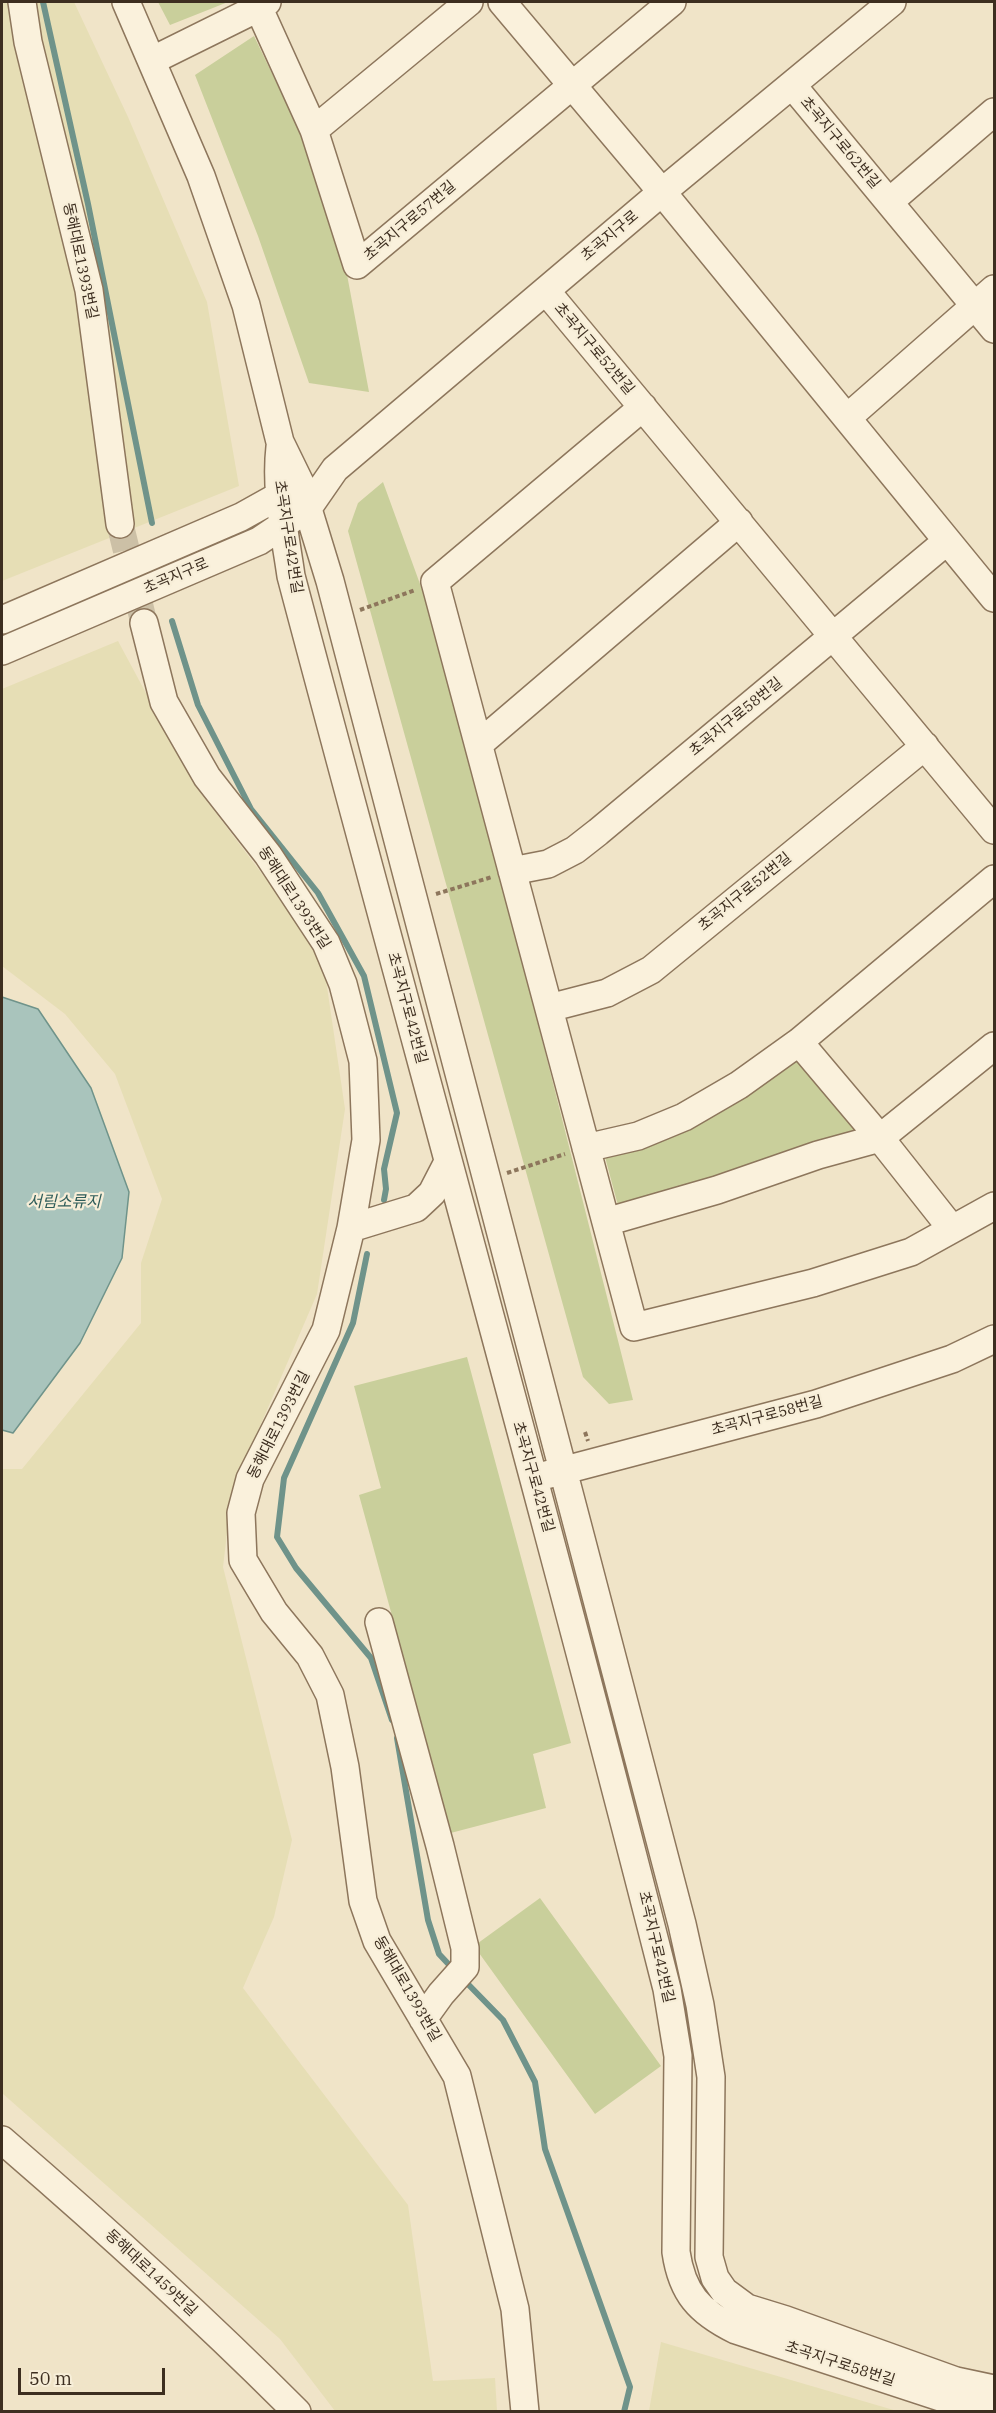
<!DOCTYPE html>
<meta charset="utf-8">
<style>
body{margin:0}
#map{position:relative;width:996px;height:2413px;overflow:hidden;background:#f0e4c8;font-family:"IBM Plex Serif",serif}
canvas{display:block}
.frame{position:absolute;inset:0;border:3px solid #3d2e20;pointer-events:none}
.scale{position:absolute;left:18px;top:2368px;width:147px;height:27px;box-sizing:border-box;border:3px solid #3d2e20;border-top:0;padding-left:8px;font-size:18px;line-height:21px;white-space:nowrap;color:#3d2e20;-webkit-text-stroke:4px #f7eed8;paint-order:stroke}
</style>
<div id="map">
<canvas width="996" height="2413"></canvas>
<div class="frame"></div>
<div class="scale">50 m</div>
</div>
<script>
const ctx = document.querySelector('canvas').getContext('2d');
ctx.lineJoin = 'round';
function fill(path, color) {
  ctx.fillStyle = color;
  ctx.fill(path, 'evenodd');
}
function trace(path, color, width, dash) {
  ctx.strokeStyle = color;
  ctx.lineWidth = width;
  ctx.lineCap = dash ? 'butt' : 'round';
  ctx.setLineDash(dash || []);
  ctx.stroke(path);
}
function label(font, color, halo, rows, align = 'center') {
  ctx.font = font + ' "IBM Plex Serif","Noto Sans KR",serif';
  ctx.lineWidth = 4.5;
  ctx.setLineDash([]);
  ctx.textBaseline = 'middle';
  ctx.strokeStyle = halo;
  ctx.fillStyle = color;
  for (const [text, x, y, turn = 0] of rows) {
    ctx.save();
    ctx.translate(x, y);
    ctx.rotate((+turn || 0) * Math.PI / 180);
    ctx.textAlign = isNaN(turn) ? turn : align;
    if (halo) ctx.strokeText(text, 0, 0);
    ctx.fillText(text, 0, 0);
    ctx.restore();
  }
}
fill(new Path2D(`
 M2,2H74L128,117L207,302L239,486L2,581Z
 M118,641L197,788L322,953L345,1109L317,1294L232,1491L223,1567L292,1840L274,1917L243,1988L408,2205L433,2381L495,2378L497,2411H335L280,2339L2,2093V1469H22L141,1323V1263L162,1199L115,1074L65,1014L2,966V689Z
 M661,2342L897,2411H649Z`), '#e6deb5');
fill(new Path2D(`
 M158,2H228L170,25Z
 M254,36L303,138L345,264L369,392L309,383L258,236L195,75Z
 M383,482L424,595L501,877L633,1400L609,1404L583,1377L348,531L358,503Z
 M796,1054L860,1133L620,1213L605,1157Z
 M467,1357L571,1743L533,1754L546,1808L443,1835L432,1774L435,1773L359,1495L381,1488L354,1386Z
 M540,1898L661,2066L595,2114L474,1946Z`), '#c9cf9b');
const water = new Path2D(`
 M2,997L38,1009L91,1088L129,1192L122,1258L80,1343L13,1433L2,1430Z`);
fill(water, '#a9c4bc');
trace(water, '#6f938a', 1.5);
trace(new Path2D(`
 M43,2L88,204L152,523
 M172,621L198,705L251,809L318,893L364,976L397,1113L384,1169L386,1189L384,1200
 M367,1254L353,1323L284,1478L277,1537L296,1568L371,1658L392,1720
 M397,1738L428,1920L439,1954L454,1970
 M463,1979L503,2020L535,2082L545,2149L630,2387L624,2412`), '#6f938a', 6);
trace(new Path2D(`
 M120,524L144,623`), '#ccc0a6', 27, [27, 14]);
const minor = new Path2D(`
 M22,2L28,42L89,290L120,524
 M126,2L201,176L246,305L280,442L300,483L330,581L682,1924L700,2005L711,2077L709,2257L715,2278L724,2291L747,2308L786,2320L956,2381L994,2389
 M256,2L314,130L357,265L672,2
 M502,2L662,192L994,598
 M153,60L260,7L267,2
 M792,85L994,329
 M314,130L469,2
 M889,202L994,112
 M546,291L994,830
 M643,407L435,582L634,1327L813,1283L911,1252L994,1206
 M847,418L994,289
 M280,447C275,491 285,533 291,576C416,1047 547,1516 667,1989L678,2056L676,2252C682,2293 699,2312 736,2330L986,2412
 M2,620L241,517L293,488
 M144,623L164,702L207,777L268,855L326,943L343,984L363,1061L366,1140L351,1228L326,1330L250,1479L241,1513L243,1560L274,1612L310,1656L330,1695L345,1767L363,1901L377,1941L457,2076L515,2309L525,2412
 M2,651L259,541L308,508L335,469L662,192L892,2
 M479,744L739,522
 M512,871L548,864L575,850L598,832L947,541
 M549,1008L607,993L651,970L925,746
 M799,1042L880,1138L952,1229
 M586,1148L638,1136L684,1117L739,1085L799,1042L994,879
 M606,1222L717,1190L818,1155L880,1138L994,1046
 M351,1228L416,1208L432,1193L448,1162
 M546,1475L816,1404L952,1359L994,1339
 M379,1622L440,1846L465,1948V1967L441,1994L423,2019
 M2,2140C103,2227 202,2317 297,2412`);
trace(minor, '#8d765c', 30);
trace(new Path2D(`
 M360,610L415,590
 M436,894L492,877
 M507,1173L565,1154
 M585,1432L588,1441`), '#8d765c', 4, [4.5, 3]);
trace(minor, '#faf1dc', 27);
label('15px', '#3d2e20', '#f7eed8', [
 ["초곡지구로62번길",840,143,50],
 ["초곡지구로57번길",410,221,-40],
 ["초곡지구로",610,236,-40],
 ["동해대로1393번길",80,261,78],
 ["초곡지구로52번길",594,349,50],
 ["초곡지구로42번길",288,537,81],
 ["초곡지구로",176,576,-23],
 ["초곡지구로58번길",736,717,-39],
 ["초곡지구로52번길",745,892,-39],
 ["동해대로1393번길",294,898,57],
 ["초곡지구로42번길",407,1008,75],
 ["초곡지구로58번길",767,1416,-15],
 ["동해대로1393번길",279,1425,-63],
 ["초곡지구로42번길",533,1477,74],
 ["초곡지구로42번길",656,1947,77],
 ["동해대로1393번길",407,1989,60],
 ["동해대로1459번길",151,2273,43],
 ["초곡지구로58번길",840,2364,18]
]);
label('italic 16px', '#2f5d5a', '#f7eed8', [
 ["서림소류지",64,1202]
]);
</script>
